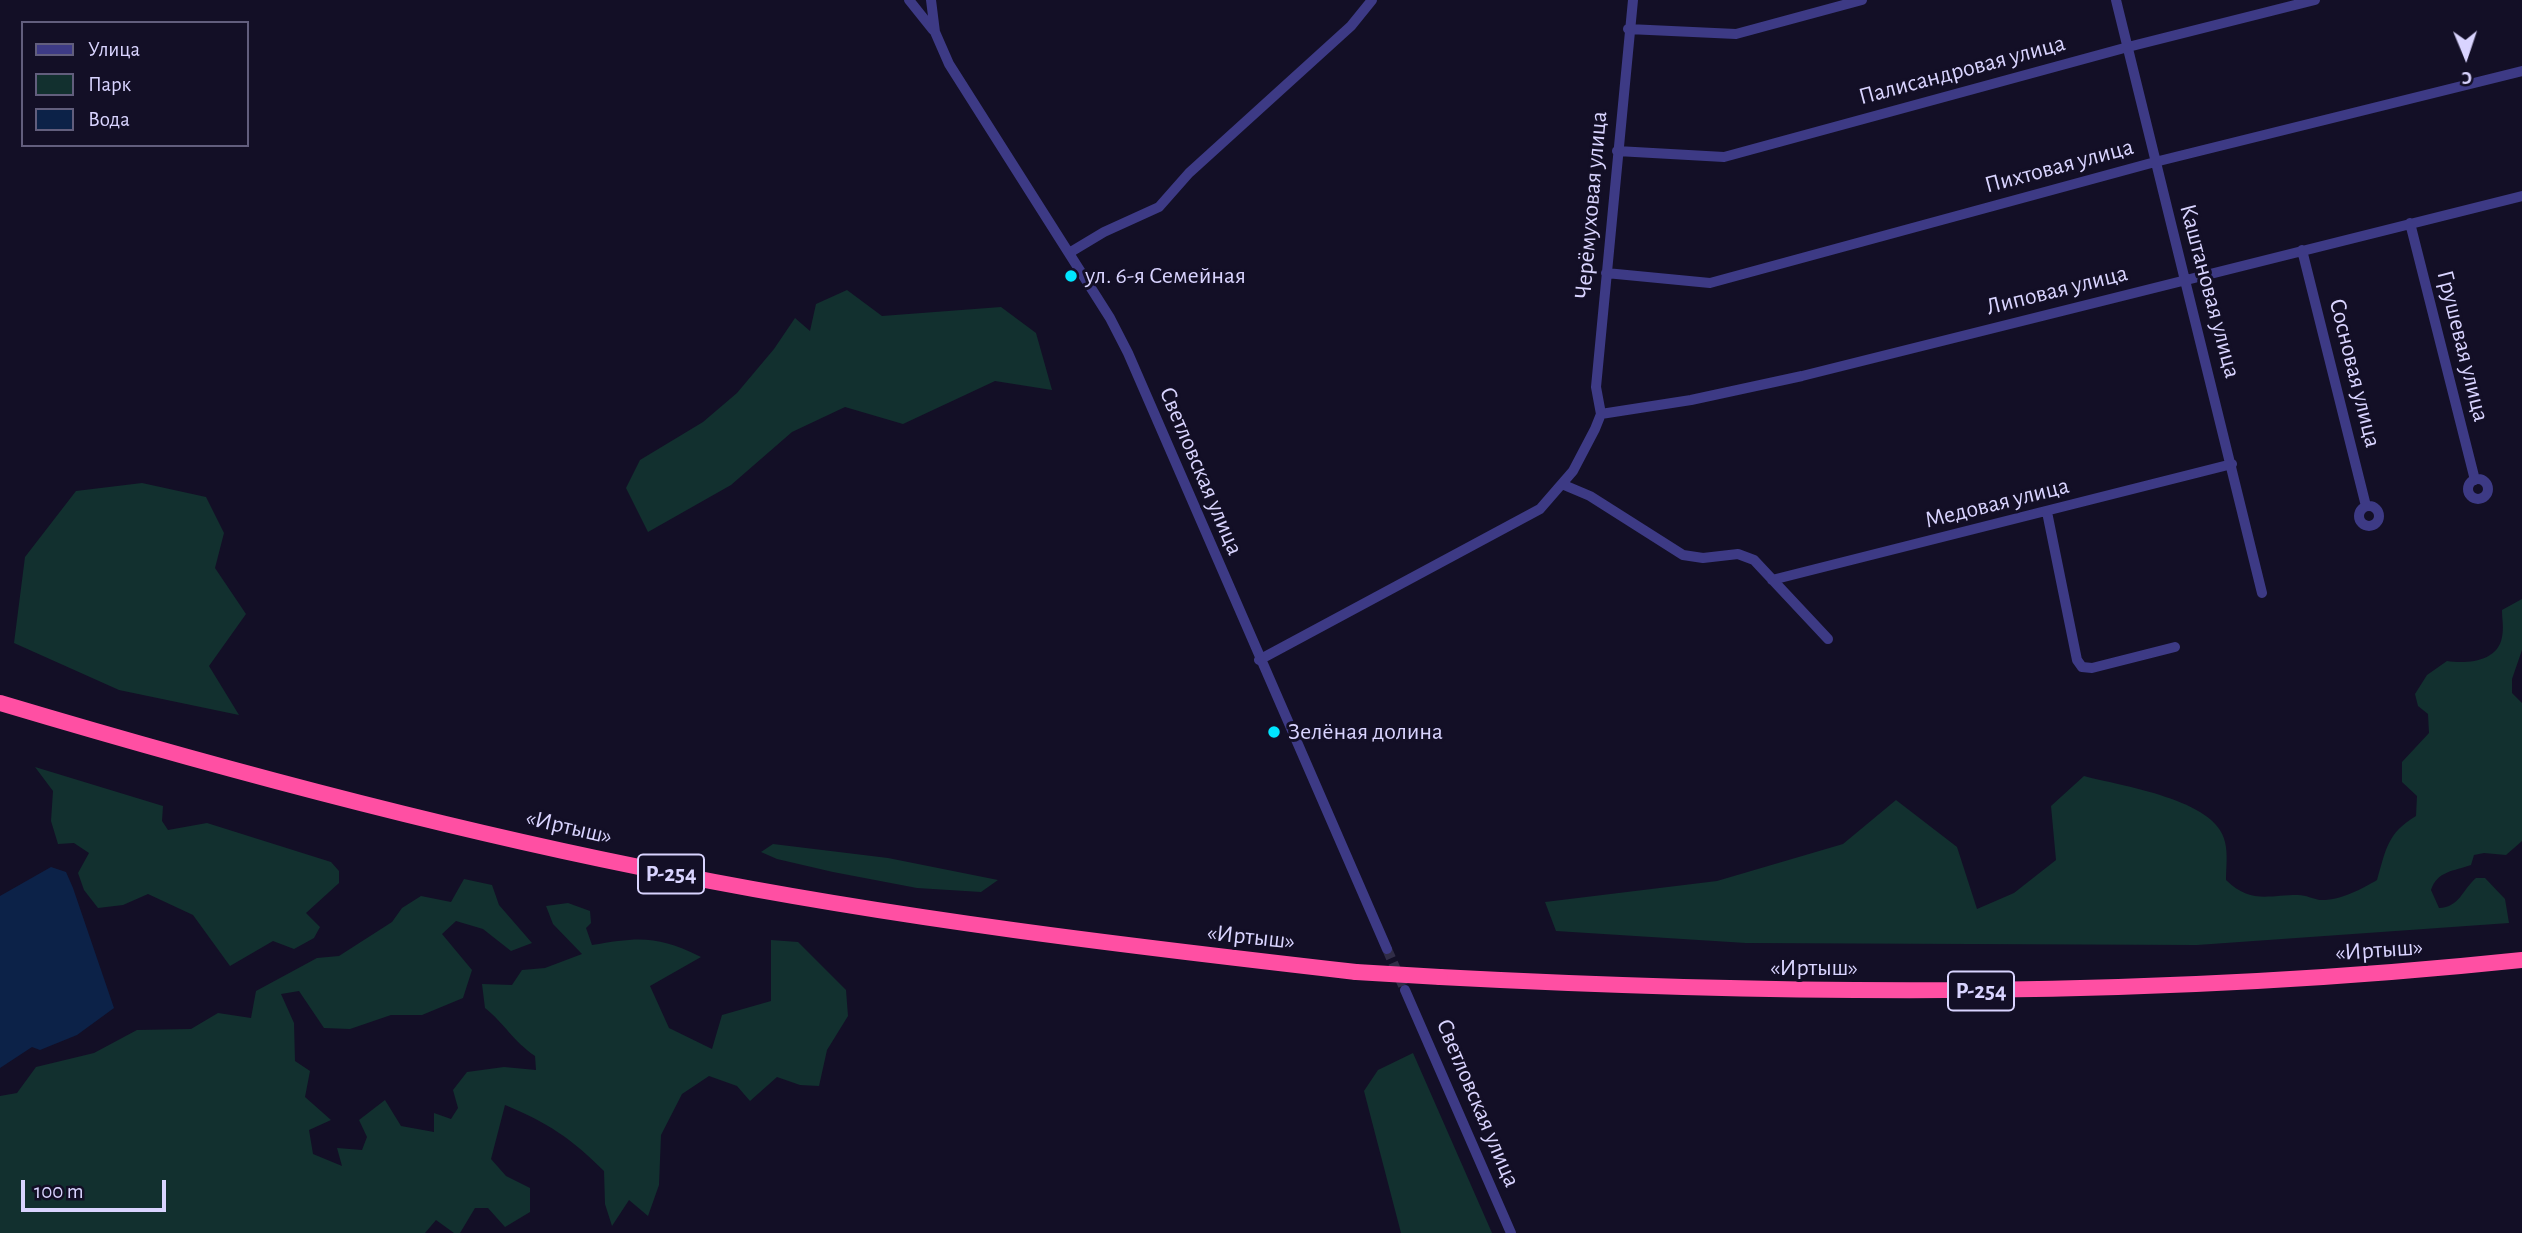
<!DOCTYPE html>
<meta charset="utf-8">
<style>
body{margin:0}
#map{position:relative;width:2522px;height:1233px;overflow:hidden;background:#130f26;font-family:"Alegreya Sans",sans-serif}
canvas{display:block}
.legend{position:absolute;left:21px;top:21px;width:228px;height:126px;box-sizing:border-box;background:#130f26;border:2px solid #625e7d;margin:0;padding:9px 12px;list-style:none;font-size:21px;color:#d9d4ff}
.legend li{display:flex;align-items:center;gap:14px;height:35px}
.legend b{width:35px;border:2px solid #625e7d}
.north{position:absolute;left:2431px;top:21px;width:70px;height:70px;-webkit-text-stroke:5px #130f26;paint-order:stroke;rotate:178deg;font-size:19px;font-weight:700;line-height:28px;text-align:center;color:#d9d4ff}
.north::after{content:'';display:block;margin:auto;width:24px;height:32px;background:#d9d4ff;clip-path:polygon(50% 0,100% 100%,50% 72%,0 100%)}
.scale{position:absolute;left:21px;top:1180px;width:145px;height:32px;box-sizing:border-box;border:4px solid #d9d4ff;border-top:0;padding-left:9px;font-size:21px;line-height:24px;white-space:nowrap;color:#d9d4ff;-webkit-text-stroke:5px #130f26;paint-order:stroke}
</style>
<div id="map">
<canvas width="2522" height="1233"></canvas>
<ul class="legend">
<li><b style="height:9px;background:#3d3a85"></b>Улица</li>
<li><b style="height:19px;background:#12302f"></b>Парк</li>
<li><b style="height:19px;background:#0c2248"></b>Вода</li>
</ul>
<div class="north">С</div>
<div class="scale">100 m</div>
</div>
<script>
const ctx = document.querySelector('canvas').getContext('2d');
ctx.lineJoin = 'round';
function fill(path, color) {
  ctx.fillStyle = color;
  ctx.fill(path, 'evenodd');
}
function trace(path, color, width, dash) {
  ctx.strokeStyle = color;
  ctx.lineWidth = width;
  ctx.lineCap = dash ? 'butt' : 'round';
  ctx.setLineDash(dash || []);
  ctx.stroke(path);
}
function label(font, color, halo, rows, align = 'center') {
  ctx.font = font + ' "Alegreya Sans",sans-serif';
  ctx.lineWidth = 6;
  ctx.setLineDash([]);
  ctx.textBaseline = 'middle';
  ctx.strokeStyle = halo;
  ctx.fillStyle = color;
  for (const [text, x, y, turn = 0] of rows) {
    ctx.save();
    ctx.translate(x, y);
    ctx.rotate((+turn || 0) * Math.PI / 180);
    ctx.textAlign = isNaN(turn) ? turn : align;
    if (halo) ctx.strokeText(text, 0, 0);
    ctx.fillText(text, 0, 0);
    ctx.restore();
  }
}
fill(new Path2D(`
 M847,290L882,316L1001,307L1036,333L1052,390L995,381L903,424L845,407L792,432L731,485L648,532L626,488L640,460L703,422L737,393L774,349L795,318L810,331L816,304Z
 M142,483L206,497L224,533L215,568L246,614L209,666L239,715L119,690L14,643L25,557L76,491Z
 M2522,599V650L2512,679V693L2522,703V841L2506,855L2484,853L2474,855L2471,865C2454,871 2437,871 2431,890L2439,908C2460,907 2462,890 2476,878H2485L2505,899L2509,923L2197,945L1746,943L1556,931L1545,902L1717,881L1843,844L1896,800L1957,847L1977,909L2014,893L2056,860L2051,806L2084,776C2120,786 2217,799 2225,842C2228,854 2226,868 2226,880C2251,904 2267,895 2298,895C2306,895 2313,899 2320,900C2339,901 2362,889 2377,880C2386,850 2387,833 2416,816L2417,796L2402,782V762L2429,733L2428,714L2418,706L2415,694L2427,675L2447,661C2466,664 2498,662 2502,637C2504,629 2502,618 2502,610Z
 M35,767L163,806L162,821L168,830L207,823L331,862L339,871V883L306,913L320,927L314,938L294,949L273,941L230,966L193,915L148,894L123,905L98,908L84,890L78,873L89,853L74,843L58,844L51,821L53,791Z
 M773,844L888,858L998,880L981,892L917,888L833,872L777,859L761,852Z
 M464,879L492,885L499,905L532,943L511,951L483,929L456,921L442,934L472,970L463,998L422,1015H391L350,1029L324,1028L299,991L281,994L294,1023L295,1061L310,1071L305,1097L331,1120L309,1130L313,1154L342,1166L337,1148L362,1150L367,1137L359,1120L385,1100L401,1126L434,1132V1113L451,1119L458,1108L453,1090L467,1072L504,1067L536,1070L535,1056C513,1041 505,1024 485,1008L482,984L512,985L522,970L545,968L582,954L553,924L546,906L568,903L590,911L591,923L586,928L592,945C639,937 657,935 701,957L650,986L669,1028L712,1049L722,1015L771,1001V940L798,942L846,990L848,1016L827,1050L819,1086L800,1085L777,1077L750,1101L737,1086L709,1076L682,1094L661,1135L659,1185L648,1216L629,1200L612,1226L605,1204L604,1171C572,1139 547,1122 505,1105L491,1159L506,1176L530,1188V1212L505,1227L488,1208H475L460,1233H454L436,1220L425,1233H0V1096L17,1093L36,1067L94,1053L137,1030L191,1029L218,1013L251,1018L256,991L317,958L339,956L392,922L402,908L421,896L451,902Z
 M1413,1053L1492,1233H1401L1364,1091L1378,1070Z`), '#12302f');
fill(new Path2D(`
 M51,867L66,872L73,888L114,1008L77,1035L40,1050L32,1047L0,1068V896Z`), '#0c2248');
trace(new Path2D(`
 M1387,949L1405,990`), '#312d47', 10, [10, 5]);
trace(new Path2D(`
 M909,0L933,30
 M931,0L935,32L949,64L1110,318L1128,353L1387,949
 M2116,0L2262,593
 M1628,29L1736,34L1862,0
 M1617,151L1724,157L2128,47L2315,0
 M2410,223L2475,480
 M2302,250L2366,506
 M1069,253L1104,232L1159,207L1189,173L1351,26L1372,0
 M1606,273L1710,283L2155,162L2522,71
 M1601,414L1691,400L1802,376L2522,196
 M2468 489a10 10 0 1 1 20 0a10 10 0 1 1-20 0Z
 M1564,485L1590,496L1683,555L1703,558L1738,554L1754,560L1828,639
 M2359 516a10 10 0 1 1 20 0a10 10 0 1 1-20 0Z
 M2047,512L2077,660L2082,667L2092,668L2175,647
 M1772,580L2232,464
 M1259,660L1540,509L1573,471L1595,429L1601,414L1596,387L1633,0
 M1405,990L1511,1233`), '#3d3a85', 10);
trace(new Path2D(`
 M0,703C221,769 447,830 674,874C900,919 1128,946 1356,972
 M1440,977C1801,996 2162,998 2522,960`), '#ff4fa3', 16);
trace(new Path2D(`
 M1356,972L1440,977`), '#ff4fa3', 16);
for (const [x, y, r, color] of [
 [1071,276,7,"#00e5ff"],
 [1274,732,7,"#00e5ff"]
]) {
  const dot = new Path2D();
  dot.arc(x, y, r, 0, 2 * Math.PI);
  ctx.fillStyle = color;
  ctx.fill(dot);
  trace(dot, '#130f26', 2.5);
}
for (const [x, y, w] of [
 [671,874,66],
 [1981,991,66]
]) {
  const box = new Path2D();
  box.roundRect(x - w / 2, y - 19.5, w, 39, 5);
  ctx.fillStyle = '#130f26';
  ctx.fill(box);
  trace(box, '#d9d4ff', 2);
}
label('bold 23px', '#d9d4ff', null, [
 ["Р-254",671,874],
 ["Р-254",1981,991]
]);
label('24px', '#d9d4ff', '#130f26', [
 ["Палисандровая улица",1962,70,-15],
 ["Пихтовая улица",2059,166,-15],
 ["Черёмуховая улица",1591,205,-85],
 ["Липовая улица",2057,290,-14],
 ["Каштановая улица",2210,291,75],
 ["Грушевая улица",2463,346,76],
 ["Сосновая улица",2355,373,76],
 ["Светловская улица",1201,471,67],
 ["Медовая улица",1997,503,-14],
 ["«Иртыш»",569,827,13],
 ["«Иртыш»",1251,937,6],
 ["«Иртыш»",2379,950,-4],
 ["«Иртыш»",1814,968],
 ["Светловская улица",1478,1103,67]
]);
label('24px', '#d9d4ff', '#130f26', [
 ["ул. 6-я Семейная",1085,276],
 ["Зелёная долина",1288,732]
], 'left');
</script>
